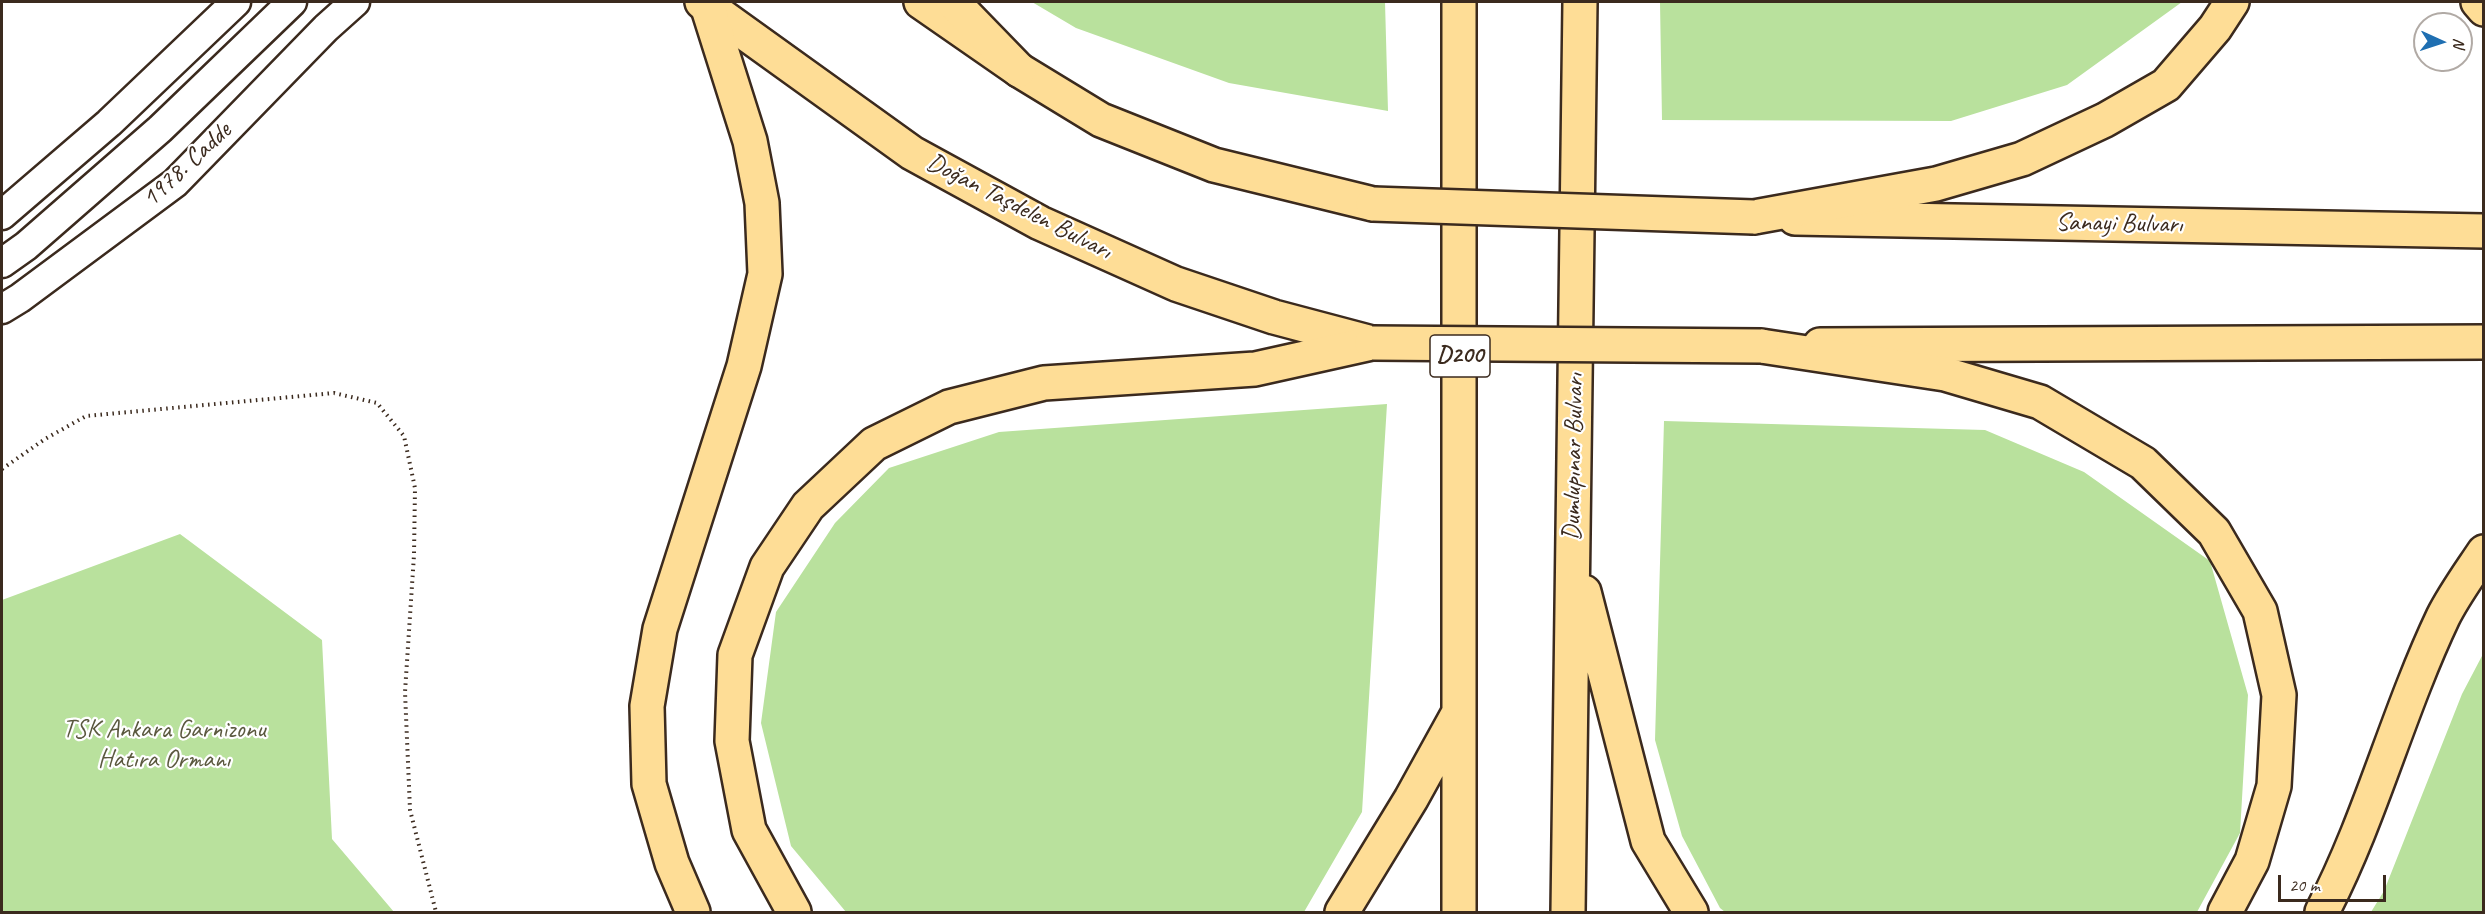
<!DOCTYPE html>
<meta charset="utf-8">
<style>
body{margin:0}
#map{position:relative;width:2485px;height:914px;overflow:hidden;background:#fff;font-family:Caveat,sans-serif}
canvas{display:block}
.frame{position:absolute;inset:0;border:3px solid #3b2a1e;pointer-events:none}
.north{position:absolute;left:2413px;top:12px;width:60px;height:60px;box-sizing:border-box;background:#fff;border:2px solid #b1aaa5;border-radius:50%;rotate:93deg;font-size:16px;font-weight:700;line-height:24px;text-align:center;color:#3b2a1e}
.north::after{content:'';display:block;margin:auto;width:21px;height:27px;background:#1f6fb2;clip-path:polygon(50% 0,100% 100%,50% 72%,0 100%)}
.scale{position:absolute;left:2278px;top:875px;width:108px;height:27px;box-sizing:border-box;border:3px solid #3b2a1e;border-top:0;padding-left:8px;font-size:18px;line-height:21px;white-space:nowrap;color:#3b2a1e;-webkit-text-stroke:4px #fff;paint-order:stroke}
</style>
<div id="map">
<canvas width="2485" height="914"></canvas>
<div class="frame"></div>
<div class="north">N</div>
<div class="scale">20 m</div>
</div>
<script>
const ctx = document.querySelector('canvas').getContext('2d');
ctx.lineJoin = 'round';
function fill(path, color) {
  ctx.fillStyle = color;
  ctx.fill(path, 'evenodd');
}
function trace(path, color, width, dash) {
  ctx.strokeStyle = color;
  ctx.lineWidth = width;
  ctx.lineCap = dash ? 'butt' : 'round';
  ctx.setLineDash(dash || []);
  ctx.stroke(path);
}
function label(font, color, halo, rows, align = 'center') {
  ctx.font = font + ' Caveat,sans-serif';
  ctx.lineWidth = 4.5;
  ctx.setLineDash([]);
  ctx.textBaseline = 'middle';
  ctx.strokeStyle = halo;
  ctx.fillStyle = color;
  for (const [text, x, y, turn = 0] of rows) {
    ctx.save();
    ctx.translate(x, y);
    ctx.rotate((+turn || 0) * Math.PI / 180);
    ctx.textAlign = isNaN(turn) ? turn : align;
    if (halo) ctx.strokeText(text, 0, 0);
    ctx.fillText(text, 0, 0);
    ctx.restore();
  }
}
fill(new Path2D(`
 M1032,2H1385L1388,111L1229,83L1076,28Z
 M1660,2H2182L2067,85L1951,121L1662,120Z
 M1387,404L1362,812L1304,912H846L791,846L761,723L776,612L835,523L889,468L999,432Z
 M1664,421L1985,430L2084,472L2210,561L2248,695L2240,833L2197,912H1725L1720,908L1682,836L1655,740Z
 M180,534L322,640L332,839L394,912H2V600Z
 M2483,654V912H2371L2384,891L2462,694Z`), '#b9e19d');
const street = new Path2D(`
 M2,215L109,123L236,2
 M2,263L26,246L160,129L292,2
 M2,309L20,298L175,183L326,28L355,2`);
const primary = new Path2D(`
 M702,2L912,153L1040,223L1176,284L1274,317L1372,343
 M921,2L1019,70L1101,120L1214,165L1373,204
 M1795,218L2484,231
 M1820,345L2484,342`);
const highway = new Path2D(`
 M953,2L1019,70
 M2478,2L2484,9
 M1754,217L1936,184L2022,159L2105,120L2166,85L2215,28L2232,2
 M1761,346L1945,374L2040,402L2143,463L2214,532L2260,611L2279,695L2274,786L2252,861L2225,912
 M1584,592L1648,841L1691,912
 M693,912L672,863L649,784L647,706L660,629L744,366L765,274L762,203L750,141L707,5
 M794,912L749,830L732,741L735,655L767,567L808,506L874,444L949,407L1044,383L1255,369L1372,343
 M1342,912L1411,799L1458,714
 M1459,912V2
 M1568,912L1580,2
 M2322,912C2371,818 2397,714 2443,617C2454,595 2470,573 2484,552`);
trace(street, '#3b2a1e', 33);
trace(primary, '#3b2a1e', 38);
trace(highway, '#3b2a1e', 38);
trace(new Path2D(`
 M2,469L45,439L86,416L334,393L377,403L404,436L415,488L414,555L405,692L410,810L436,912`), '#3b2a1e', 4, [1.5, 4.5]);
trace(street, '#fff', 28);
trace(primary, '#fedd96', 33);
trace(highway, '#fedd96', 33);
const primaryBridge = new Path2D(`
 M1373,204L1754,217
 M1372,343L1761,346`);
trace(primaryBridge, '#3b2a1e', 38, []);
trace(primaryBridge, '#fedd96', 33);
for (const [x, y, w] of [
 [1460,356,60]
]) {
  const box = new Path2D();
  box.roundRect(x - w / 2, y - 21, w, 42, 4.5);
  ctx.fillStyle = '#fff';
  ctx.fill(box);
  trace(box, '#3b2a1e', 1.5);
}
label('bold 24px', '#3b2a1e', null, [
 ["D200",1460,356]
]);
label('26px', '#3b2a1e', '#fff', [
 ["1978. Cadde",187,165,-43],
 ["Doğan Taşdelen Bulvarı",1019,207,27],
 ["Sanayi Bulvarı",2119,224,1],
 ["Dumlupınar Bulvarı",1574,457,-89]
]);
label('26px', '#5a583e', '#fff', [
 ["TSK Ankara Garnizonu",164,730],
 ["Hatıra Ormanı",164,760]
]);
</script>
